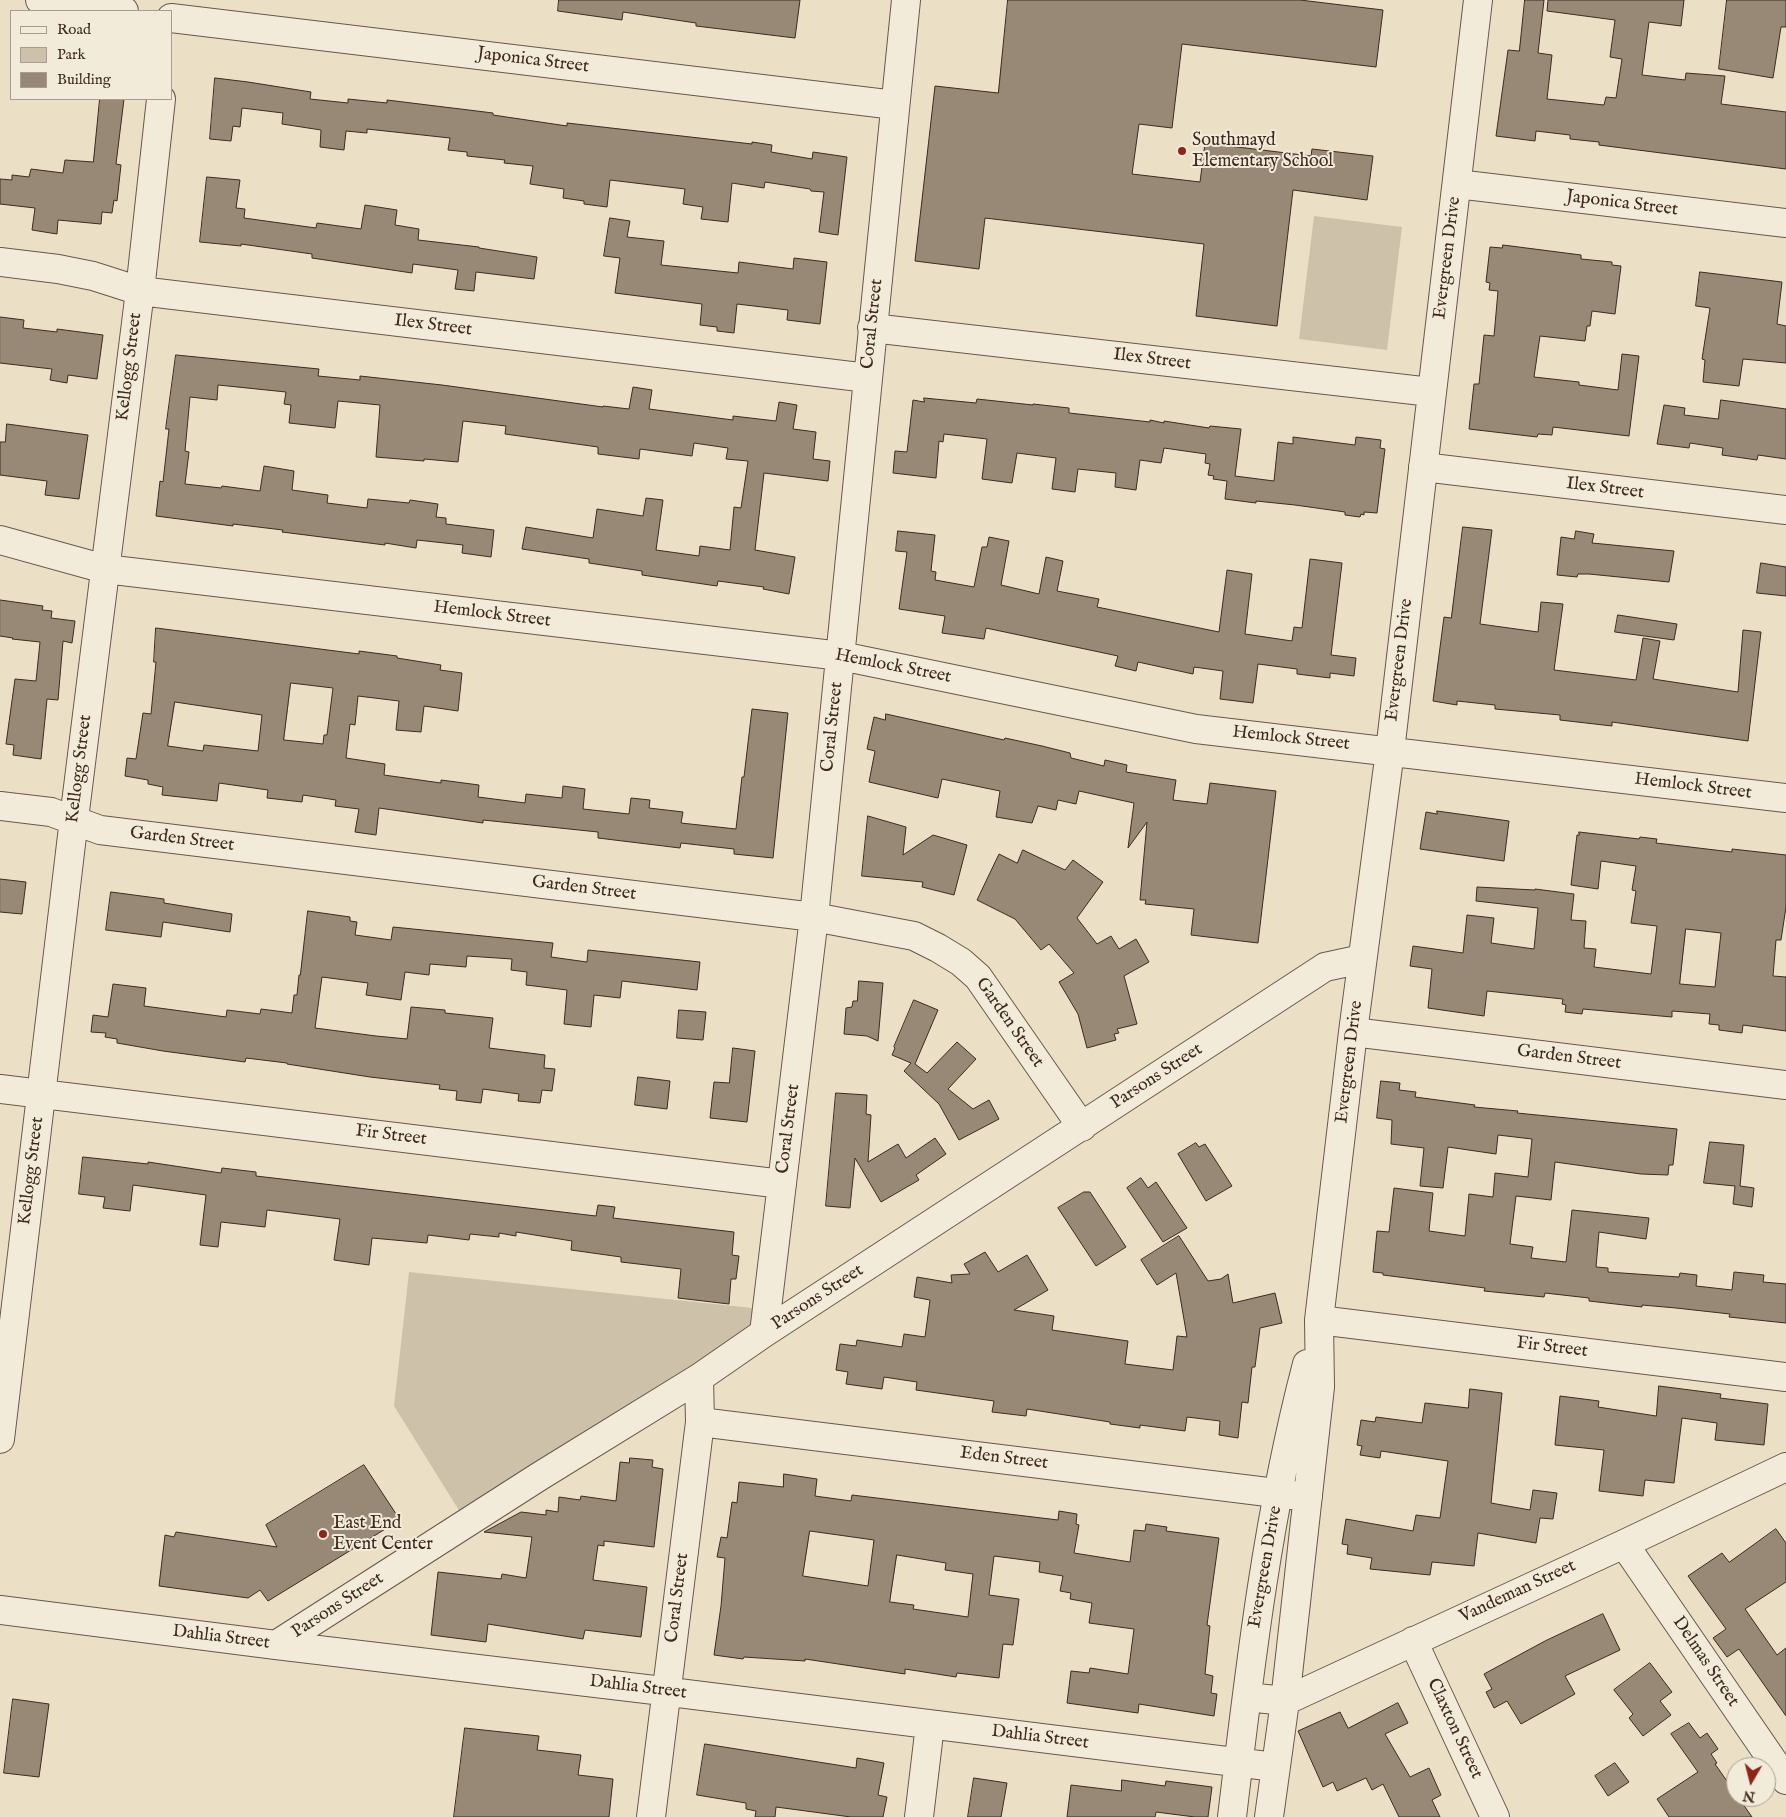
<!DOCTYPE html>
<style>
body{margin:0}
#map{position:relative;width:1786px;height:1817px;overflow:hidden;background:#ebe0c5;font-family:"IM FELL English",serif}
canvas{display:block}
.legend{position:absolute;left:10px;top:10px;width:162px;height:90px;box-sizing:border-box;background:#f2ebd9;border:1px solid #aa9d8f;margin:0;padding:6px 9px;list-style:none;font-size:15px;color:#3f2921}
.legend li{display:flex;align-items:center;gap:10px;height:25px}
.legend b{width:25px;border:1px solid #aa9d8f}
.north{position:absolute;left:1726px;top:1757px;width:50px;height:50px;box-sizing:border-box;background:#f2ebd9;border:1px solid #aa9d8f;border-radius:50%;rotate:188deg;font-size:14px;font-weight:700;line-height:20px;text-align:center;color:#3f2921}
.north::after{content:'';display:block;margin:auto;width:18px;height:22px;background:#8f2418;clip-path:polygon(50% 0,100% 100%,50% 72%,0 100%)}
</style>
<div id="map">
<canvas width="1786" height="1817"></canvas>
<ul class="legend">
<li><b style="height:6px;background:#f2ebd9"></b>Road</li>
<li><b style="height:14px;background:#cec1a9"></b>Park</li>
<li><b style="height:14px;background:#988876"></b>Building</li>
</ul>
<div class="north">N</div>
</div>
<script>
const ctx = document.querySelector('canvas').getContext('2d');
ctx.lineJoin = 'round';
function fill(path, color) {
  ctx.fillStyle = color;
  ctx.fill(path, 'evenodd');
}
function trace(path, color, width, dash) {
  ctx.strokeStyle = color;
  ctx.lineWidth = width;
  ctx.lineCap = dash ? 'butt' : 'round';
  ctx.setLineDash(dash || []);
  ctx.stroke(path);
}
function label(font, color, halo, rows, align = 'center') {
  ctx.font = font + ' "IM FELL English",serif';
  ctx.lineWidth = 4;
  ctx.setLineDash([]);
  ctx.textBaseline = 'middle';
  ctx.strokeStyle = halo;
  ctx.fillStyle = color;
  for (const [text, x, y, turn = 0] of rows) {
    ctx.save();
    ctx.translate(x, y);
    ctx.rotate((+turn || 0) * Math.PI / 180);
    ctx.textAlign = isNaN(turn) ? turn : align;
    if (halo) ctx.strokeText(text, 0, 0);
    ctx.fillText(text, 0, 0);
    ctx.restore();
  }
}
fill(new Path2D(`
 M1314,216L1402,227L1387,350L1299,339Z
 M409,1272L762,1309L750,1330L460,1512L394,1406Z`), '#cec1a9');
const building = new Path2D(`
 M559,0H800L795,38L696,26V23L623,12L622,20L558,11Z
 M1008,0H1300L1383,10L1376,67L1182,44L1172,128L1139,124L1132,174L1200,182L1205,143L1311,156L1312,149L1373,156L1367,200L1293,190L1277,326L1196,316L1204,244L985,218L979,269L915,261L935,86L998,93Z
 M1525,0H1544L1538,53L1552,55L1547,99L1604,105L1606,97L1616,98L1622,59L1610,57L1615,20L1547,11L1548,0H1684L1681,26L1649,22L1642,75L1685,80L1686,73L1725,76L1721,104L1786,112V169L1599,145V142L1570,139V135L1536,131L1535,141L1496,136L1508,50L1519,51Z
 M1727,0H1786V27H1781L1773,78L1719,69Z
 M215,78L248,82L311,92L310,99L348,103V99L387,103V100L493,113V115L567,126V123L752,144V142L772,145L771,152L812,159L813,152L847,157L838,235L819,232L824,192L811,191L810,189L765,182L764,188L732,183L728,222L701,219L703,207L683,204L685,189L610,180L607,207L584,204V201L563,198L564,189L530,184L533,166L504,163L505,160L467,156V152L448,150L450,138L367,129V133L346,131L344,150L320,147L321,130L282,124L283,113L242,108L240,127L233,126L231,141L210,139Z
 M100,99H124L116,164L121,165L117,201L114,200L112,213L102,212L101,224L58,220L57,234L32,230L35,208L0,204V179L12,180V175L29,177L31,169L63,173L65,160L93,162Z
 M207,177L240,180L236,208L245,209L244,218L316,228L317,223L361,229L365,205L397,210L395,225L419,229L418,240L479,247V248L537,257L534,279L476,272L474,291L455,289L458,270L413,264L412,273L312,258V254L241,244V246L200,242Z
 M610,218L630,221L627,237L664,241L661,265L738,273L739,262L793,269L794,258L827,262L820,324L787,320L788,310L737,304L734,333L717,331V327L700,325L702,304L615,293L620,258L604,256Z
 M1503,245L1581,255V259L1612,262V265L1621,266L1615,314L1592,311L1590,326H1587L1585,341L1540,336L1534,377L1579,382V385L1618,390L1622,354L1639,356L1629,436L1553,427L1552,435L1538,434L1537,437L1469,429L1474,384H1479L1484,335L1494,336L1498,291L1489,290L1490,283L1486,282L1490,247L1502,248Z
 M1700,272L1782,282L1777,324L1786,326V363L1743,359L1739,386L1703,382L1705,360L1702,359L1710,308L1696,306Z
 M0,317L24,320L23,328L57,332V329L103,335L97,379L68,375L67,383L50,380L52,369L0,363Z
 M176,355L319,369L318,376L360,380V376L442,385L603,407V406L629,409L633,387L652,390L649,409L733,420V416L776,421L779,402L797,405L793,429L816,432L813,459L830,461L828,481L764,473L755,550L795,557L789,594L763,589L764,587L718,581L717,586L642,575V571L589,563V559L522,549L526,527L593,538L597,509L643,516L646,498L663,500L656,550L699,556L700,546L730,550L734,507L741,508L748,461L726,459L728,448L694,443L692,456L640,449L639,459L598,454V447L505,434L506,426L463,421L458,462L424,459V461L376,457L380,405L338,401L335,428L289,423L291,405L284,404L286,392L218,385L217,400L190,397L185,451L189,452L185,484L221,488L222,486L260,491L264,466L294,471L292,490L328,495L327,503L367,508L368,499L409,503L410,500L438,504L436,517L446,518V524L494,530L491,557L462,553L463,545L417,540L416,548L385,543V545L282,532L283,530L233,524V526L156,516L160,481L163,482L169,429H166Z
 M924,398L976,403L977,399L1033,405V404L1069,408V413L1150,422V420L1164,423V421L1209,428L1210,426L1241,429L1235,476L1274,481L1278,442L1293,444V437L1355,445L1356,437L1381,440L1380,448L1385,449L1377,513L1364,512V515L1361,514L1360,517L1345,515V512L1295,505L1256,501V503L1225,499L1227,481L1213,479L1214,476L1208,475L1210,464L1205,463L1206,454L1164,448L1161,463L1140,460L1136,490L1115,487L1116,473L1078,469L1075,492L1052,489L1056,458L1017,453L1012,483L982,479L987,439L944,434L943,442L939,441L936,478L893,473L895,451L907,452L913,400L924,402Z
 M1721,400L1786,409V459L1758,455L1757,460L1722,455L1723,448L1690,443L1689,448L1657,444L1664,405L1685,408L1684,415L1718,419Z
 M7,424L88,435L79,499L45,495L47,481L0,475V442H5Z
 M1463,527L1492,530L1480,624L1538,632L1541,602L1563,604L1554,670L1636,680L1643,638L1660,641L1653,679L1738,692L1743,630L1761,632L1748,741L1612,722V726L1560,720V715L1495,709V705L1457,701V705L1433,701L1444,617L1451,618Z
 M898,531L935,535L931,571L936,572L935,580L974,587L982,547H987L989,537L1009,541L1001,585L1039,594L1046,557L1063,561L1057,591L1099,599L1097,607L1219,632L1227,570L1252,574L1245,634L1292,641L1294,627L1302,628L1310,559L1342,563L1331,655L1356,658L1354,676L1330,673V678L1297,674V669L1258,664L1253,703L1220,699L1223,671L1194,667L1193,674L1138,662L1136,671L1115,666L1118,656L986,628L984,639L942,633L945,616L899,609L907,552L896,551Z
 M1576,531L1594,534L1592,543L1674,551L1669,582L1589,574H1578L1577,577L1557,575L1561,537L1574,539Z
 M1761,563L1786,567V596L1757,593Z
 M0,600L43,606L42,610L52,611L51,618L75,621L72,643L63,641L58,700L47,699L41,759L13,755L14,745L6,744L15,679L36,681L40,642L12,639L13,638L0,636Z
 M1618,615L1677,624L1674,640L1615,632Z
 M156,628L359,654V651L397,656V658L441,665L440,670L462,673L458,711L424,706L421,732L396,730L399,701L358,696L355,725L350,724L346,758L385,764L384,775L441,783V780L479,785L478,797L525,803L526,794L562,798L563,786L585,789L583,809L629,814L631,798L650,800L649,808L683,812L681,823L736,829L742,777H744L752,709L788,713L773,858L734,854V849L681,843L680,848L598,838V832L483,820V823L379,808L376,835L355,832L359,809L335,806L336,800L303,795L302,802L267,798L268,790L219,783L217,801L162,795L163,787L148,784V780L125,776L127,758L136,759L143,713L151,714L156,662H154ZM291,683L333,688L327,735H324L323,744L284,740ZM175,702L262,715L258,751L204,745L203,751L168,746Z
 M886,714L1004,740L1005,738L1042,746L1070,753L1071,758L1104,766L1105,760L1127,765L1126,772L1176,780L1173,800L1207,804L1210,783L1276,791L1258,943L1191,935L1194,909L1145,904L1146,900H1140L1147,822L1128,848L1134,803L1079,791L1076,804L1058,800L1056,810L1038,806L1032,823L996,817L1000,791L942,779L938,798L869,782L875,751L867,749L874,717L885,720Z
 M1437,811L1509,821L1504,861L1420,849L1426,812L1437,814Z
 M868,816L906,827L903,855L933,835L967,845L954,895L922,887L923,882L862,876Z
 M1579,832L1639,839L1640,837L1657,839L1656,843L1732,852V849L1786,855V907L1781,940H1776L1773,976L1786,977V1031L1743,1025L1742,1033L1719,1030V1025L1709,1024L1710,1014L1672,1011V1017L1583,1009L1582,1014L1565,1012L1566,1005L1562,1004L1563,999L1487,991L1484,1016L1428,1008L1432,969L1410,966L1413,946L1463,953L1467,915L1494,918L1491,943L1534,949L1538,908L1476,901L1477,887L1535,890V889L1574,894L1571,920L1586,921L1584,948L1596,949L1594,967L1651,974L1657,926L1631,923L1636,891L1632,890L1636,866L1601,861L1598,889L1571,885L1577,835H1579ZM1686,929L1721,933L1715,987L1680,984Z
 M1023,850L1065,870L1073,860L1103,882L1077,918L1097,944L1111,936L1119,949L1136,939L1149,962L1124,976L1137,1024L1117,1029L1119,1033L1114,1034L1116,1040L1087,1048L1078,1014L1059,982L1074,973L1049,944L1041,950L1015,919L977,900L999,854L1017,863Z
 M0,879L26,882L22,914L0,912Z
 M111,892L164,899V903L232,914L230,932L163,922L161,937L106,930Z
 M308,911L350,917V921L357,922L355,935L391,940L393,927L553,943L551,957L587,962L588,950L700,962L697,990L622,981L620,998L594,995L591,1027L564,1024L567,990L526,985L527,972L511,970L512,959L467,956L466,967L430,964L429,975L405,972L401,1000L366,995L368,983L322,977L315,1028L376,1036L407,1039L411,1007L445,1010V1013L493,1018L489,1048L545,1055L544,1068L555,1069L552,1091L542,1090L540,1103L518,1101L519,1094L483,1089L481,1103L456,1100L457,1091L439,1089L440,1085L370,1077L287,1064V1063L246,1058L245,1062L163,1051L117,1043V1039L105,1037L106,1033L91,1032L93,1015L108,1017L113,984L146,988L144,1006L226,1017L227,1010L260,1014L261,1009L292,1013L294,995H297L299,975H300Z
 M859,981L883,983L878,1041L867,1036L844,1034L846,1008L852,1007L853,1001H857Z
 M914,1000L938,1010L915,1064L927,1073L957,1042L976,1059L948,1089L973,1109L989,1100L999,1119L959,1140L939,1104L904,1071L911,1063L892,1055L895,1048L894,1047Z
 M679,1010L706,1012L703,1040L677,1038Z
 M733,1048L755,1051L747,1122L710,1118L714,1082L729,1083Z
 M638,1077L670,1081L667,1109L635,1105Z
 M1381,1081L1400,1083L1399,1090L1416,1092L1415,1097L1475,1105L1474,1107L1518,1111L1517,1113L1677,1129L1673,1165H1669L1668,1175L1641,1174L1555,1162L1551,1200L1516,1196L1510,1244L1533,1247L1531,1258L1566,1262L1572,1210L1649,1218L1646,1239L1599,1232L1596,1267L1608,1268V1272L1679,1277L1680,1273L1697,1275L1696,1286L1732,1290L1734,1272L1764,1275L1763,1282L1786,1284V1323L1729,1317L1730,1314L1676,1308L1642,1305V1307L1589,1301V1298L1545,1293L1544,1297L1484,1291L1485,1288L1383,1275V1273L1373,1272L1377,1231L1389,1232L1394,1188L1433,1193L1429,1231L1465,1236L1469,1194L1493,1197L1495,1173L1528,1177L1532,1139L1498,1135L1496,1154L1448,1147L1443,1188L1420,1186L1424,1148L1391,1144L1392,1120L1377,1118Z
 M836,1093L867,1095L866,1114L871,1115L868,1162L898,1144L906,1158L935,1138L946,1154L916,1175L919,1180L881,1202L855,1158L850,1208L826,1206Z
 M1710,1142L1744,1145L1740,1186L1754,1188L1752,1207L1733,1204L1735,1186L1704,1183Z
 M1196,1143L1199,1147L1205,1144L1232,1186L1206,1201L1178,1154Z
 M83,1157L148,1164V1162L221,1173L222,1168L256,1172V1176L596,1216L598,1205L615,1207L613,1218L734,1232L732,1255L739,1256L736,1279H731L729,1304L678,1298L681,1269L621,1262V1257L571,1250L572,1241L516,1232V1236L499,1233V1237L470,1234L469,1240L428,1235L427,1243L372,1238L369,1265L334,1260L340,1219L267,1210L265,1227L221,1222L218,1247L200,1245L206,1195L133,1185L130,1211L103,1208L105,1197L79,1194Z
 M1141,1178L1148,1188L1156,1182L1187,1228L1163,1242L1127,1188Z
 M1084,1192H1090L1126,1247L1096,1266L1058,1208Z
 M1179,1236L1208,1281L1221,1279L1228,1274L1233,1303L1275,1293L1282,1323L1260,1328L1255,1367H1252L1248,1403L1242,1402L1238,1438L1219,1435L1220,1421L1187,1417L1185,1431L1140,1425V1428L1110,1424V1422L1027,1409L1026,1416L992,1412L994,1401L916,1390L917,1382L884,1377L882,1389L846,1384L848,1372L836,1370L840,1344L856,1346L857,1340L902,1347L904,1334L925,1337L930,1300L914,1297L917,1277L952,1283L951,1275L970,1274L964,1264L985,1252L998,1272L1027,1255L1048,1290L1014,1310L1054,1316L1052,1330L1128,1341L1125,1364L1173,1370L1177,1336L1187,1337L1176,1273L1157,1285L1141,1260Z
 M1659,1386L1721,1394L1720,1398L1768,1404L1764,1445L1715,1440L1717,1423L1682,1418L1674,1483L1645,1480L1643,1496L1599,1491L1604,1450L1555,1445L1560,1396L1599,1401L1598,1407L1656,1416Z
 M1470,1389L1502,1393L1491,1503L1530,1510L1533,1490L1557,1493L1553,1519L1540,1518L1536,1543L1478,1533L1474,1566L1432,1562L1430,1575L1370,1569L1372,1558L1347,1554L1348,1545L1342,1544L1346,1519L1413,1531L1416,1515L1440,1518L1446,1475L1448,1461L1381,1451L1380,1458L1360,1455L1362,1446L1357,1445L1361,1420L1375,1422L1376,1417L1422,1423L1425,1403L1468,1408Z
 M630,1458L653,1460L652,1467L663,1469L654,1547L604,1541V1546L598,1545L593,1580L647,1587L641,1637L585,1630L583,1639L488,1624L486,1642L431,1635L438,1572L501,1579L502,1574L526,1578L532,1537L484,1532L521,1512L546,1515V1510L558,1512L559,1497L580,1500L581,1496L616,1501L620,1462L629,1463Z
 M364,1465L400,1520L268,1601L260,1590L248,1598L159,1586L165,1535L174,1537L176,1532L277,1547L266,1525Z
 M784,1474L817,1479L815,1496L851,1501L852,1495L1058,1520L1059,1511L1077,1514L1076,1524L1079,1525L1074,1553L1130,1562L1134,1530L1145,1531L1146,1524L1167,1527L1166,1531L1219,1538L1207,1625L1210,1626L1205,1674L1213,1676L1211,1693L1217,1694L1214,1716L1139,1704L1138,1713L1067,1703L1071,1671L1089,1673L1090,1668L1128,1674L1134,1629L1089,1623L1092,1603L1070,1599L1071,1593L1060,1591L1063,1576L1039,1572L1040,1562L994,1556L989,1595L1019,1599L1013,1645L1003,1644L999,1678L957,1673L956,1677L905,1669V1674L805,1659V1661L744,1657L743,1659L714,1655L721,1606L725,1558L717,1557L721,1537L727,1538L732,1502L737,1503L739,1482L783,1487ZM810,1531L874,1540L868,1586L803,1576ZM897,1555L946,1563L945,1570L973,1574L968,1617L913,1609L914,1605L890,1602Z
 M1776,1529L1786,1543V1582L1745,1609L1777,1655L1786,1648V1716L1739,1649L1727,1657L1713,1638L1726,1629L1688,1576L1722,1553L1729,1562Z
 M1603,1614L1620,1650L1565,1676L1575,1694L1521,1724L1507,1701L1494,1708L1486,1692L1492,1689L1484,1674L1545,1641Z
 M1650,1663L1672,1692L1660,1701L1671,1715L1643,1736L1629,1718L1633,1714L1614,1690Z
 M13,1699L49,1704L39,1777L4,1773Z
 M1398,1703L1408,1723L1385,1734L1410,1777L1429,1768L1441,1795L1432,1800L1440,1817H1399L1383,1784L1372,1790L1366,1778L1337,1791L1333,1782L1323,1787L1298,1731L1340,1712L1348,1728Z
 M1689,1723L1700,1738L1707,1733L1718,1749L1711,1754L1717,1763L1715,1764L1736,1794V1797H1738L1752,1817H1669L1657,1799L1698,1772L1671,1734Z
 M465,1728L539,1736L537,1750L581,1755L578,1775L613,1779L609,1817H454Z
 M705,1744L856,1768L857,1758L884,1763L878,1795L887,1797L883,1817H851L776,1807L775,1817H755L756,1811L746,1809V1803L697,1795Z
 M1615,1763L1629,1782L1608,1796L1595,1776Z
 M974,1778L1007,1783L1001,1817H968Z
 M1122,1780L1165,1786L1166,1781L1212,1787L1208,1817H1195L1156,1812L1155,1817H1067L1071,1785L1121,1791Z`);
fill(building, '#988876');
trace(building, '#3f2921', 1);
const minor = new Path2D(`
 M40,0L124,11
 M171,18L895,105
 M1457,184L1786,223
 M0,262L58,269L93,276L140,291L868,378
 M872,328L1431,392
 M1423,467L1786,510
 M0,540L105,569L841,656L1196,729L1786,798
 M0,806L51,812L100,830L814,917L914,936L938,948L961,962L978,977L1082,1127
 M1353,1032L1786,1085
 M0,1089L782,1184
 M1319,1320L1786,1377
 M764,1333L814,917L906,0
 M700,1422L1308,1497
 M0,1439L74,819L140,291L161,99
 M1624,1544L1786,1780
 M0,1610L276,1645L646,1689L1275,1767
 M1413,1641L1495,1817
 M276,1645L540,1476L699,1378L764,1333L1325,967L1362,959
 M1247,1697L1285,1701L1624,1544L1786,1467
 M651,1817L700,1422L699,1378
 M919,1817L930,1725
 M1232,1817C1250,1665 1268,1512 1307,1364
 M1269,1817L1285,1701L1320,1387L1319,1320L1353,1032L1390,751L1478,0`);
trace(minor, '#6a574a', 30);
trace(minor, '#f2ebd9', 28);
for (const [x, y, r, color] of [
 [1182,151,5,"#8f2418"],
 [323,1534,5,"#8f2418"]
]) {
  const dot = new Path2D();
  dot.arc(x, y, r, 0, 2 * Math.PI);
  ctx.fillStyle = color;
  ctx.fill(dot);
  trace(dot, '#f2ebd9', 2);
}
label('18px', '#3f2921', '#f2ebd9', [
 ["Japonica Street",533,61,7],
 ["Japonica Street",1622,204,7],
 ["Evergreen Drive",1448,258,-83],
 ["Coral Street",873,324,-84],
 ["Ilex Street",433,326,7],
 ["Ilex Street",1152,360,7],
 ["Kellogg Street",130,367,-83],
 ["Ilex Street",1605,489,7],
 ["Hemlock Street",492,615,7],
 ["Evergreen Drive",1400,660,-83],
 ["Hemlock Street",893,667,11],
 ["Coral Street",833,727,-84],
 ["Hemlock Street",1291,739,6],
 ["Kellogg Street",80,769,-83],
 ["Hemlock Street",1693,787,7],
 ["Garden Street",182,840,7],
 ["Garden Street",584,889,7],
 ["Garden Street",1009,1023,55],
 ["Garden Street",1569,1058,7],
 ["Evergreen Drive",1350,1062,-83],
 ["Parsons Street",1157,1077,-33],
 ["Coral Street",789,1129,-83],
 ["Fir Street",391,1136,7],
 ["Kellogg Street",32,1171,-83],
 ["Parsons Street",818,1298,-33],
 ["Fir Street",1552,1348,7],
 ["Eden Street",1004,1459,7],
 ["Evergreen Drive",1266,1567,-80],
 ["Vandeman Street",1518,1592,-25],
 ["Coral Street",678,1598,-83],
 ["Parsons Street",338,1606,-33],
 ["Dahlia Street",221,1638,7],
 ["Delmas Street",1705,1662,56],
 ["Dahlia Street",638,1688,7],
 ["Claxton Street",1454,1729,65],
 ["Dahlia Street",1040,1738,7]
]);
label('18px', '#3f2921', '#f2ebd9', [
 ["Southmayd",1192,141],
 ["Elementary School",1192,162],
 ["East End",333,1524],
 ["Event Center",333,1545]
], 'left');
</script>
